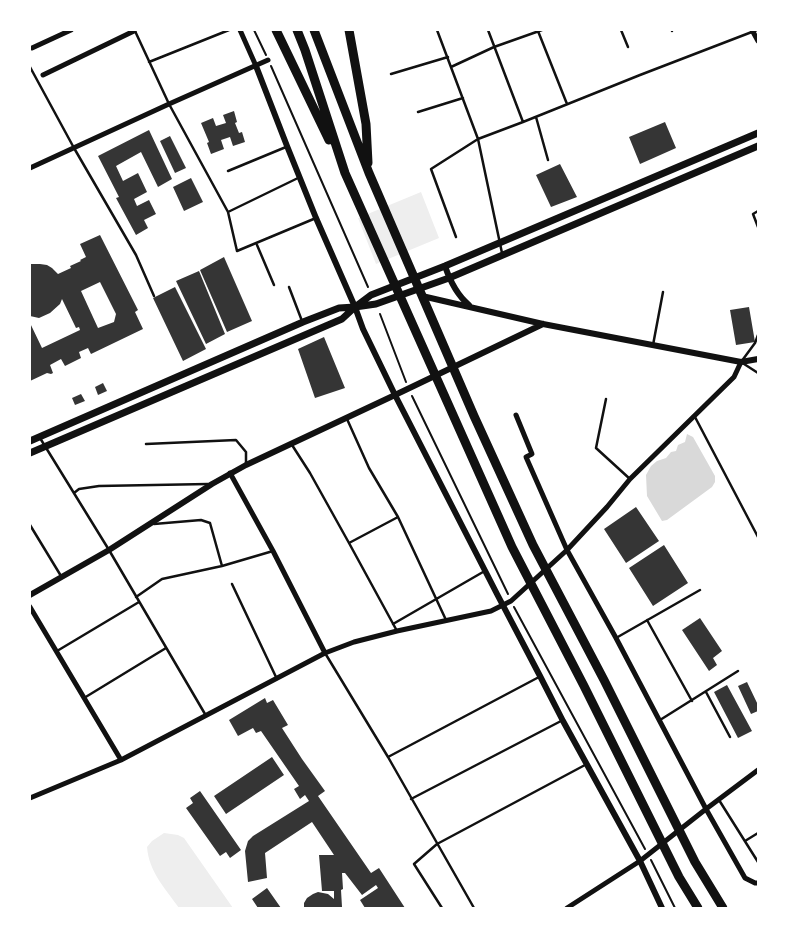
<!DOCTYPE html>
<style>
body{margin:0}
#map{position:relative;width:788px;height:938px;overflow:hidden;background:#fff;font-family:Manrope,sans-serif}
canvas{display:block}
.frame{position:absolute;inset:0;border:31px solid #fff;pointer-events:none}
</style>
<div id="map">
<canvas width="788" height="938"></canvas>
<div class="frame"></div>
</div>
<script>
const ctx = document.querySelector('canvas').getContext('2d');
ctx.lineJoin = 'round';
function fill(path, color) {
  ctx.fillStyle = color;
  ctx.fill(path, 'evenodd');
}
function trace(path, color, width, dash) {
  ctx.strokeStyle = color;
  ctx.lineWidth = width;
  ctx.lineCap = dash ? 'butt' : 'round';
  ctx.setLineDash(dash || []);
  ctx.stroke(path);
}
fill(new Path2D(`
 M421,192L439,238L376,264L358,218Z
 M164,833L178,835L184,838L233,908H179C165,888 149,872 147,847L152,841Z`), '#eee');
fill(new Path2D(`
 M687,434L693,437L715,476V482L712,487L667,520L662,521L647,496L646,475L651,466L657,461L666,458L671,452L676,451L678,445L685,442Z`), '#d9d9d9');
fill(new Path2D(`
 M234,111L237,122L235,123L239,133L242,132L245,142L233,146L230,137L221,140L224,149L211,154L207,143L209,142L201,123L213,118L216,126L226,123L223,115Z
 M665,122L676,148L640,164L629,137Z
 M149,130L172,179L158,187L141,152L116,166L123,181L138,173L147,192L134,199L137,206L149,200L156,214L144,220L148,228L136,235L116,198L119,197L98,156Z
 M170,136L186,168L175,173L160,141Z
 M560,164L577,197L551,207L536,175Z
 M191,178L203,202L184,211L173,187Z
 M100,235L138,310L135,312L143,329L91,354L88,348L79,352L81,358L65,366L61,359L50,365L53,373L51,374L47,373L30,381V323L42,348L80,330L79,327L76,328L62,299L60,304L50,313L39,318L30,316V264H40L47,265L52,268L58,274L71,268L70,266L81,261L80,260L86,257L80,244ZM100,282L116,314L114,322L98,328L81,291Z
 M224,257L252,321L227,332L200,270Z
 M199,271L225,334L206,344L176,281Z
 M175,287L206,349L183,361L153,298Z
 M749,307L755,342L736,345L730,310Z
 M324,337L345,388L315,398L298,349Z
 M103,383L107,391L98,395L95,387Z
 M81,394L85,401L75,405L72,398Z
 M636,507L659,541L626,563L604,529Z
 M664,545L688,583L653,606L629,568Z
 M700,618L722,651L713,658L717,665L709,671L682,630Z
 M747,682L758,705V711L751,714L738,686Z
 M727,685L752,731L738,738L714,692Z
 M265,698L267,703L273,700L288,725L282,728L302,759L325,791L318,796L371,873L379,868L405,908H365L360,900L378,888L376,885L362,895L345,873H342L343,889L341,890L342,907L339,908H304V903L307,898L313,894L318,892L328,894L334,899V891H322L319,855H334L312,822L265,853L267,878L248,882L245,851L248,841L253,836L309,801L305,795L300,799L294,789L299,786L261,731L256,733L253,728L238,736L229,720Z
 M272,757L284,775L226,814L214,796Z
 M200,791L241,850L230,858L226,852L220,856L186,808L193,803L190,798Z
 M267,888L281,908H258L252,899Z`), '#353535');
trace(new Path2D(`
 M254,30L266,55
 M271,66L368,287
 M380,314L406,382
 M412,396L508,594
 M514,607L645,849
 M651,860L675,908`), '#111', 2);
trace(new Path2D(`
 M437,30L478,139L502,253
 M488,30L523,122
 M621,30L628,47
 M672,30V31
 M135,31L169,104L228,212L237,251L316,218
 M538,31L567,104
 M149,62L229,30
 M30,67L74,148L136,255L154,296
 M451,67L494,47L542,30
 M391,74L448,57
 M418,112L463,98
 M536,117L548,160
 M228,171L286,147
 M758,211L753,214L758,227
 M228,212L298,178
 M456,237L431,169L478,139L523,122L640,75L757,30
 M257,245L274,285
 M289,287L302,321
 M758,335L755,343L741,362L758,373
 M653,345L663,292
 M606,399L596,448L630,479
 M695,417L758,537
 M347,419L369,468L398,517L446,620
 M40,438L109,550L205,714
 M146,444L236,440L246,452V465
 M292,445L310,473L349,543L398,517
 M74,493L79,489L99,486L208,484
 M154,524L201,520L210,523L222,566
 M30,525L61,576
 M349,543L397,631
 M232,584L276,677
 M136,597L162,579L222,566L273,551
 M647,620L692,701
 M393,624L483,572
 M616,638L700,590
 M57,651L139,602
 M325,653L388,757L474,908
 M706,692L730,737
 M84,698L166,648
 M660,720L738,671
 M388,757L539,677
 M411,799L561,721
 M719,800L758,862
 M745,841L758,833
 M442,908L414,864L437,844L585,765`), '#111', 2.5);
trace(new Path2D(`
 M240,30L256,66
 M752,30L758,41
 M32,48L71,30
 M43,75L134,31
 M30,168L169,104L268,60
 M516,415L532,454L526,457L567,550L616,638L706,809L745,878L755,883H758
 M230,473L273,551L325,653
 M30,607L121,760
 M30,798L121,760L325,653L354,642L397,631L491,611L511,601L567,550L607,507L630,479L734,377L741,362
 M567,908L640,861L706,809L758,770`), '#111', 5);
trace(new Path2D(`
 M256,66L287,146L316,218L355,307L363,329L395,395L497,594L540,676L563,721L640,861L662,908
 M445,266C450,281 457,295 469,305
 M422,296L543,324L741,362L758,359
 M30,595L109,550L212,484L246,465L395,395L543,324`), '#111', 6);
trace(new Path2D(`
 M30,441L303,322L339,308L355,307L371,295L445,266L758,133
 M30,453L342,319L355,307L376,304L449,278L758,146`), '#111', 7);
trace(new Path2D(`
 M276,30L329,140
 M297,30L305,50L345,173L512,547L584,686L679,877L698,908
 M314,30L369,173L474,416L533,545L604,680L695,862L723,908
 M349,30L366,124L368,163`), '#111', 9);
</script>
